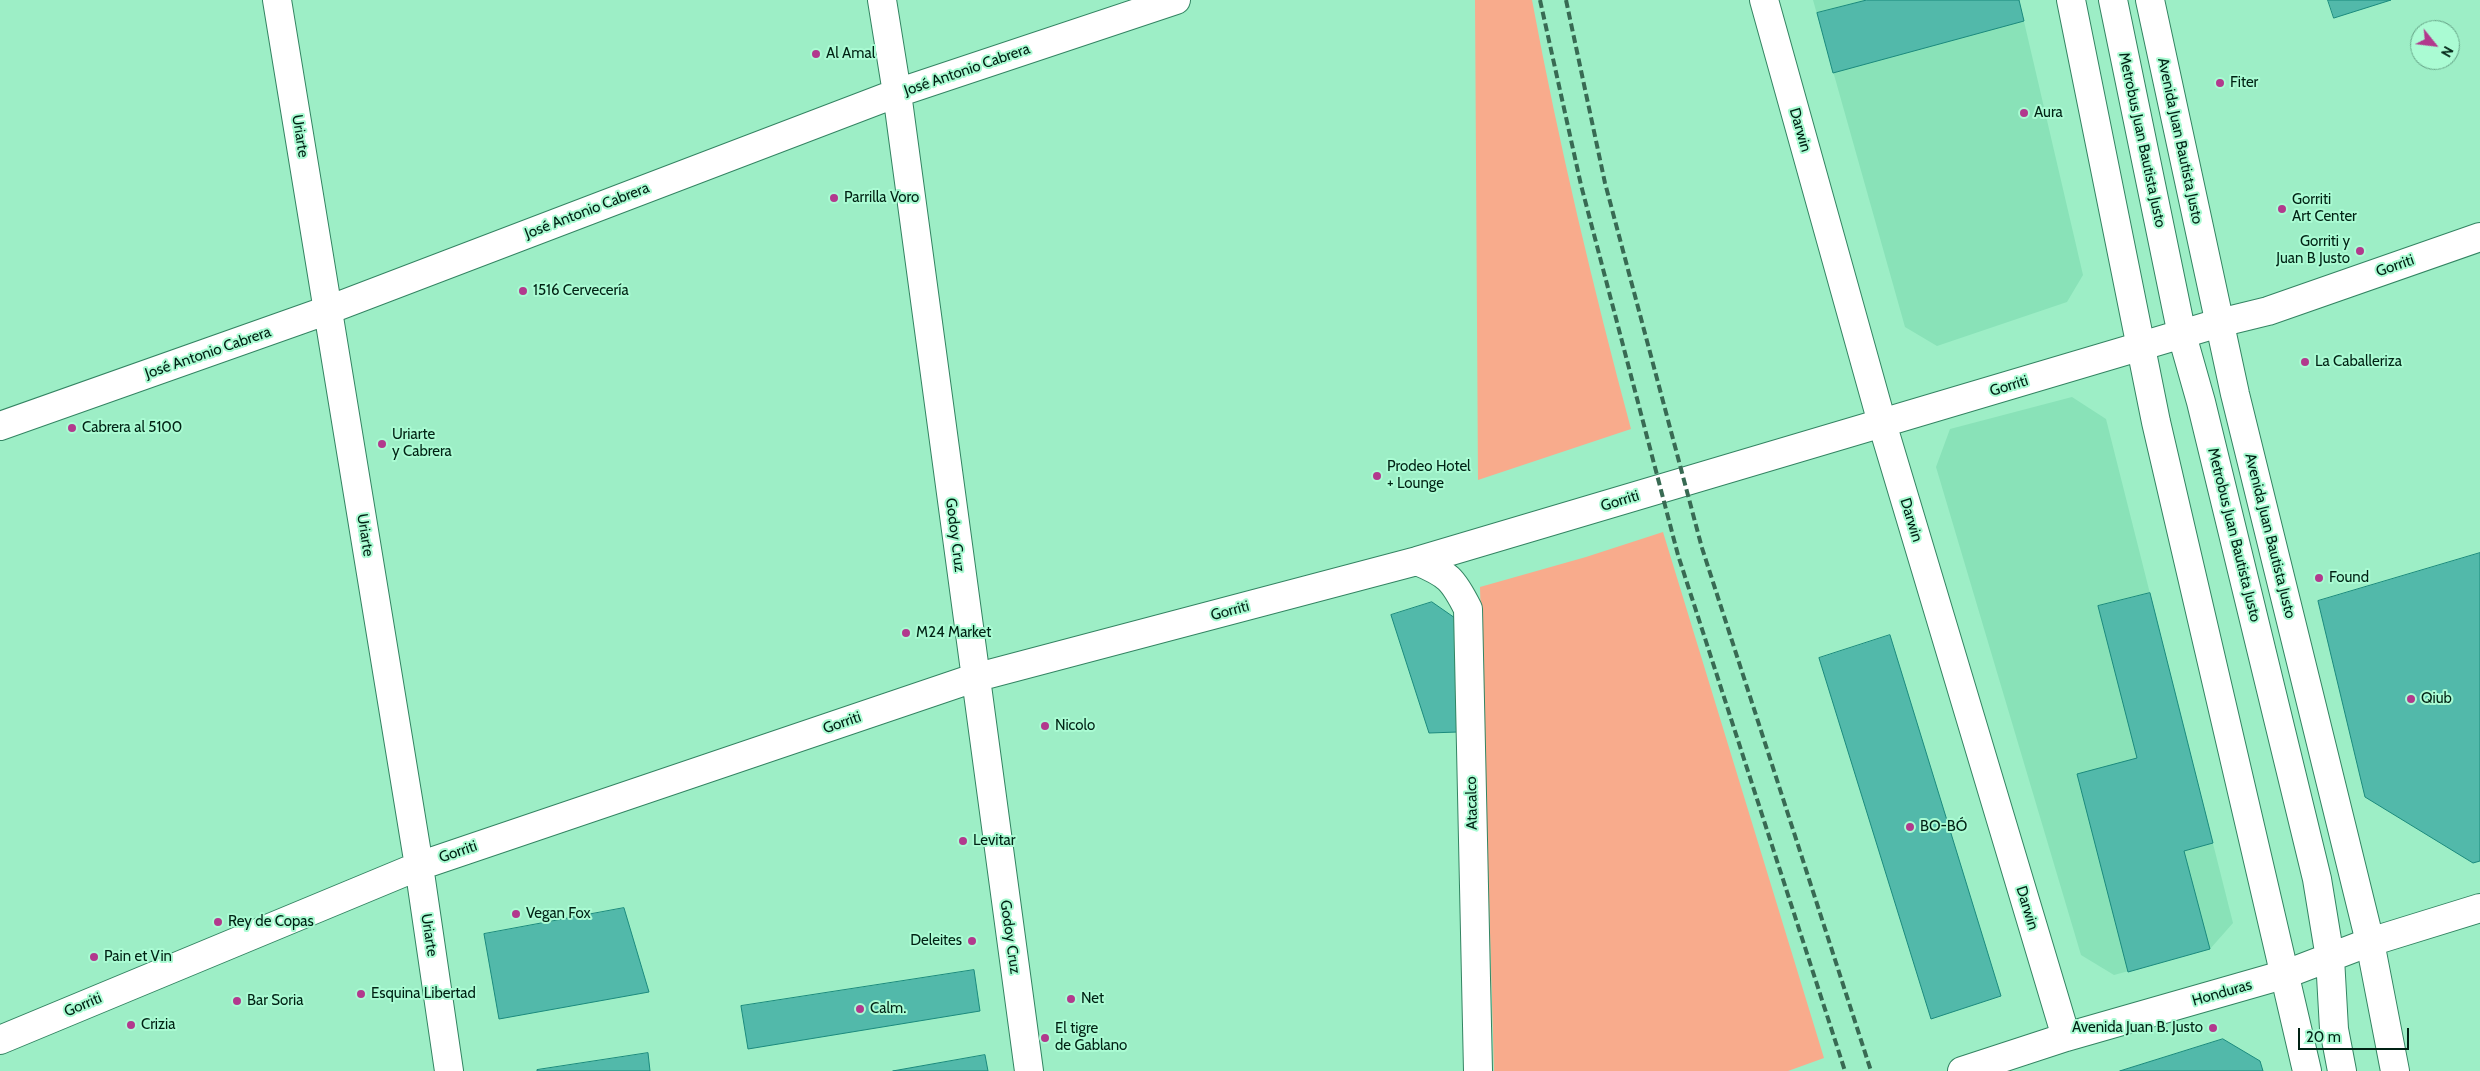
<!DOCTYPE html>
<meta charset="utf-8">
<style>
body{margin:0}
#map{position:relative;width:2480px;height:1071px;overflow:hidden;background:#9deec6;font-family:Cabin,sans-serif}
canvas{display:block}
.north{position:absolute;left:2410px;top:20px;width:50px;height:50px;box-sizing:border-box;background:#aafbd3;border:1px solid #66a487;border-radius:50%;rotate:119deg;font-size:14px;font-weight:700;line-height:20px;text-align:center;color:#002214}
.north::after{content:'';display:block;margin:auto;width:18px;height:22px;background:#b2398d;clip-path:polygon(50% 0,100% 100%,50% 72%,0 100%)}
.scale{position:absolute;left:2298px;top:1028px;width:111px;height:22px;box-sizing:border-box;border:2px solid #002214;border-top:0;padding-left:6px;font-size:15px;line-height:18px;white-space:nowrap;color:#002214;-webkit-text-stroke:4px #aafbd3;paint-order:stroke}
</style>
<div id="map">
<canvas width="2480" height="1071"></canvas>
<div class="north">N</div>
<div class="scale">20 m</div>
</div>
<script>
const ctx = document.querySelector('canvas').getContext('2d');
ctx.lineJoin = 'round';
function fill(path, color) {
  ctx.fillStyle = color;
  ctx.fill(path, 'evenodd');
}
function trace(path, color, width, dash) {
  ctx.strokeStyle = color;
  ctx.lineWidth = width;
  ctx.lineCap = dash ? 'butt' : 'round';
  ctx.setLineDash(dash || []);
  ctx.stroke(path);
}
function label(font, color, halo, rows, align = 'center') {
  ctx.font = font + ' Cabin,sans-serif';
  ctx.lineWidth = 4;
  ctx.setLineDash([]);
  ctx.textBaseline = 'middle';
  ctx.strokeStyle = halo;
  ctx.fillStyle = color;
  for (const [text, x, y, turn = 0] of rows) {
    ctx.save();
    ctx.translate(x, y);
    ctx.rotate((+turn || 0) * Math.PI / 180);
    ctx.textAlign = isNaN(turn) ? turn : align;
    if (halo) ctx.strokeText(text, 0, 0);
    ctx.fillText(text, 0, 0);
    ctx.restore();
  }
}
fill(new Path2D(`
 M1813,0H2019L2083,275L2067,302L1937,346L1905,327Z
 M2072,397L2106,419L2233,923L2210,949L2114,975L2081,955L1936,467L1950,429Z`), '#89e2b8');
fill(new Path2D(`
 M1475,0H1532C1559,145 1593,287 1631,429L1478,480Z
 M1663,532L1824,1058L1788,1071H1494L1480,587L1586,557Z`), '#f8ab8c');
const building = new Path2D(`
 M1867,0H2019L2024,21L1833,73L1817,13Z
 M2328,0H2391L2334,18Z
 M2480,553V861L2473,863L2365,797L2318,601Z
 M2150,593L2213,843L2184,851L2210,949L2128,972L2077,774L2137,758L2098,606Z
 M1432,602L1455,618L1458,732L1429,733L1391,615Z
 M1890,635L2001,996L1931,1019L1819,658Z
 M624,908L649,992L499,1019L484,934Z
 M974,970L980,1011L748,1049L741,1006Z
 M2223,1039L2260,1061L2263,1071H2120Z
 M648,1053L650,1071H537V1070Z
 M985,1055L988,1071H893Z`);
fill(building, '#52b9aa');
trace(building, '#1b8a7d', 1);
const minor = new Path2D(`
 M277,0L419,866L449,1071
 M882,0L897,93L1029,1071
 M1764,0L1882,423L2066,1037
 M2113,0L2182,335L2201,402L2317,879L2330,958L2334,1029L2342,1071
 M0,426L328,310L897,93L1176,0
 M1417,561C1448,574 1453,579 1468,609L1478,1071
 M0,1040L419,866L974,678L1417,561L2219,323L2268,311L2480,237
 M1962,1071L2066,1037L2286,974L2370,942L2480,908`);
const major = new Path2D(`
 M2071,0L2156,422L2307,1071
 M2150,0L2235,394L2370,942L2395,1071`);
trace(minor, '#338462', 30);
trace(major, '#338462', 30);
trace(minor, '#fff', 28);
trace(major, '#fff', 28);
trace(new Path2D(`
 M1540,0L1581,185L1678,555L1845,1071
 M1566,0L1605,183L1702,548L1871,1071`), '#386a53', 4, [8, 4]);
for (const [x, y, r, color] of [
 [816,54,5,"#b2398d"],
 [2220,83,5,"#b2398d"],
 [2024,113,5,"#b2398d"],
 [834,198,5,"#b2398d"],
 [2282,209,5,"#b2398d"],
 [2360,251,5,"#b2398d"],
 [523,291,5,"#b2398d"],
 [2305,362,5,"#b2398d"],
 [72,428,5,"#b2398d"],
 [382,444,5,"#b2398d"],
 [1377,476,5,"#b2398d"],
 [2319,578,5,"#b2398d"],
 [906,633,5,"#b2398d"],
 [2411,699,5,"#b2398d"],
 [1045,726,5,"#b2398d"],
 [1910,827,5,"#b2398d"],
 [963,841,5,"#b2398d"],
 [516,914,5,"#b2398d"],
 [218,922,5,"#b2398d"],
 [972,941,5,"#b2398d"],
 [94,957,5,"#b2398d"],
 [361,994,5,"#b2398d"],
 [1071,999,5,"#b2398d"],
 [237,1001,5,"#b2398d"],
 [860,1009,5,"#b2398d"],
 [131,1025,5,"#b2398d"],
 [2213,1028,5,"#b2398d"],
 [1045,1038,5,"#b2398d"]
]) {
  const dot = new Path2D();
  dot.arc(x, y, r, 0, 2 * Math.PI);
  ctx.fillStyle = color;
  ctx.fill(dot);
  trace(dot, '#aafbd3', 2);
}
label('15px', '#002214', '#aafbd3', [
 ["Al Amal",826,54],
 ["Fiter",2230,83],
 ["Aura",2034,113],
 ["Parrilla Voro",844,198],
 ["Gorriti",2292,200],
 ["Art Center",2292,217],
 ["Gorriti y",2350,242,"right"],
 ["Juan B Justo",2350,259,"right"],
 ["1516 Cervecería",533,291],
 ["La Caballeriza",2315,362],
 ["Cabrera al 5100",82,428],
 ["Uriarte",392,435],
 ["y Cabrera",392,452],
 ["Prodeo Hotel",1387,467],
 ["+ Lounge",1387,484],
 ["Found",2329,578],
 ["M24 Market",916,633],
 ["Qiub",2421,699],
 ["Nicolo",1055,726],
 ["BO-BÓ",1920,827],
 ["Levitar",973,841],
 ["Vegan Fox",526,914],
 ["Rey de Copas",228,922],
 ["Deleites",962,941,"right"],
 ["Pain et Vin",104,957],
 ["Esquina Libertad",371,994],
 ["Net",1081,999],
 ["Bar Soria",247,1001],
 ["Calm.",870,1009],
 ["Crizia",141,1025],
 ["Avenida Juan B. Justo",2203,1028,"right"],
 ["El tigre",1055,1029],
 ["de Gablano",1055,1046]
], 'left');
label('15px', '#002214', '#aafbd3', [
 ["José Antonio Cabrera",967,70,-19],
 ["Darwin",1800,130,74],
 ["Uriarte",300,136,81],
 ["Metrobus Juan Bautista Justo",2142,140,78],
 ["Avenida Juan Bautista Justo",2180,141,78],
 ["José Antonio Cabrera",587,211,-21],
 ["Gorriti",2395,266,-19],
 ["José Antonio Cabrera",208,353,-19],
 ["Gorriti",2009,386,-17],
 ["Gorriti",1620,501,-17],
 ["Darwin",1911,520,73],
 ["Uriarte",365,535,81],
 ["Godoy Cruz",955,535,83],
 ["Metrobus Juan Bautista Justo",2234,535,76],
 ["Avenida Juan Bautista Justo",2270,536,76],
 ["Gorriti",1230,611,-15],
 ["Gorriti",842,723,-19],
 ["Atacalco",1472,803,-91],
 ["Gorriti",458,852,-19],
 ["Darwin",2027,908,73],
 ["Uriarte",429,935,81],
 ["Godoy Cruz",1010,937,82],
 ["Honduras",2222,993,-16],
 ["Gorriti",83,1005,-23]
]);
</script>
